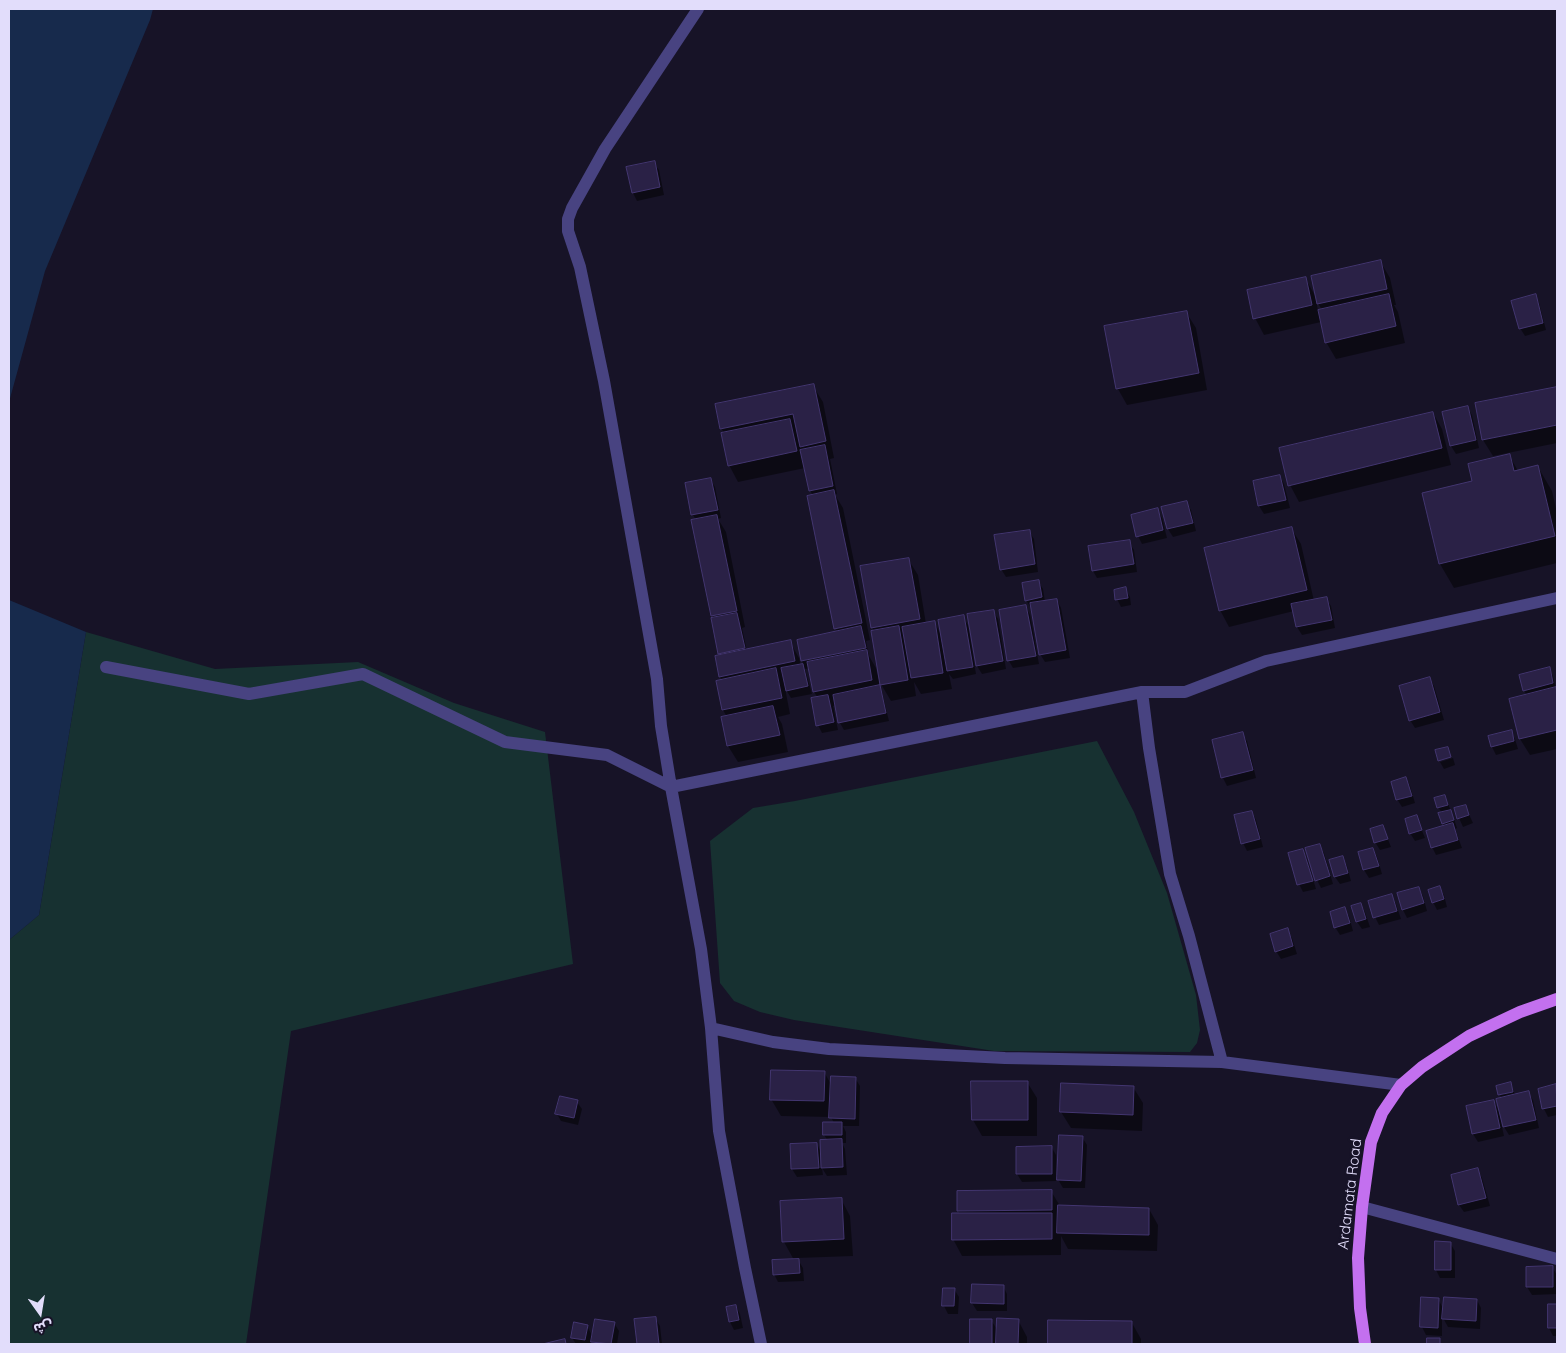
<!DOCTYPE html>
<meta charset="utf-8">
<style>
body{margin:0}
#map{position:relative;width:1566px;height:1353px;overflow:hidden;background:#171327;font-family:Quicksand,"Noto Sans Arabic",sans-serif}
canvas{display:block}
.frame{position:absolute;inset:0;border:10px solid #e2ddfb;pointer-events:none}
.north{position:absolute;left:15px;top:1288px;width:50px;height:50px;-webkit-text-stroke:4px #171327;paint-order:stroke;rotate:167deg;font-size:14px;font-weight:700;line-height:20px;text-align:center;color:#e2ddfb}
.north::after{content:'';display:block;margin:auto;width:18px;height:22px;background:#e2ddfb;clip-path:polygon(50% 0,100% 100%,50% 72%,0 100%)}
</style>
<div id="map">
<canvas width="1566" height="1353"></canvas>
<div class="frame"></div>
<div class="north">ش</div>
</div>
<script>
const ctx = document.querySelector('canvas').getContext('2d');
ctx.lineJoin = 'round';
function fill(path, color) {
  ctx.fillStyle = color;
  ctx.fill(path, 'evenodd');
}
function trace(path, color, width, dash) {
  ctx.strokeStyle = color;
  ctx.lineWidth = width;
  ctx.lineCap = dash ? 'butt' : 'round';
  ctx.setLineDash(dash || []);
  ctx.stroke(path);
}
function label(font, color, halo, rows, align = 'center') {
  ctx.font = font + ' Quicksand,sans-serif';
  ctx.lineWidth = 5;
  ctx.setLineDash([]);
  ctx.textBaseline = 'middle';
  ctx.strokeStyle = halo;
  ctx.fillStyle = color;
  for (const [text, x, y, turn = 0] of rows) {
    ctx.save();
    ctx.translate(x, y);
    ctx.rotate((+turn || 0) * Math.PI / 180);
    ctx.textAlign = isNaN(turn) ? turn : align;
    if (halo) ctx.strokeText(text, 0, 0);
    ctx.fillText(text, 0, 0);
    ctx.restore();
  }
}
fill(new Path2D(`
 M86,632L215,669L358,662L454,703L545,732L573,964L291,1031L246,1344H9V940L39,915Z
 M1097,741L1134,812L1167,893L1196,995L1200,1030L1197,1043L1190,1052L994,1051L794,1020L760,1012L734,1001L720,983L710,841L753,808L795,801Z`), '#173131');
fill(new Path2D(`
 M9,9H153L150,20L45,271L9,402Z
 M9,600L86,632L39,915L9,940Z`), '#172a4c');
fill(new Path2D(`
 M654,163L659,170L664,195L637,201L633,193L628,168Z
 M1380,261L1390,278L1396,305H1394L1398,312L1405,343L1336,359L1326,342L1321,322L1264,335L1255,318L1305,278L1317,299ZM1316,300L1322,310L1318,311Z
 M1535,295L1539,303L1546,330L1525,336L1520,328Z
 M1186,312L1196,328L1207,390L1127,405L1118,389L1106,327Z
 M813,386L823,402L834,458L830,459L837,494L835,495L843,508L870,640L866,641L869,656L876,668L889,721L844,730L840,723L836,705L833,706L838,730L822,733L818,725V698L814,692L810,668L805,669L812,694L791,698L785,688L790,714L778,717L782,724L788,752L738,762L728,746L722,718L727,717L723,710V681L720,677L721,656L693,521L696,520L693,515L686,484L710,479L715,487L721,518L718,519L726,532L745,627L742,628L747,651L790,642L799,658L801,666L804,665L802,661L838,632L836,629L808,497L813,496L810,490L805,468L738,482L729,465L724,434L722,429L717,405Z
 M1557,388V443L1493,456L1483,440L1476,404Z
 M1467,407L1472,415L1479,448L1456,454L1451,446L1444,413Z
 M1433,413L1442,429L1451,465L1299,502L1290,485Z
 M1509,455L1518,471L1538,467L1552,491L1557,513V563L1454,588L1440,564L1424,494L1474,482Z
 M1280,476L1284,484L1290,508L1264,514L1259,506L1254,482Z
 M1186,502L1191,510L1196,531L1173,537L1168,529L1163,508Z
 M1157,510L1162,518L1167,538L1142,544L1138,536Z
 M1291,528L1301,544L1314,601L1326,599L1331,606L1335,628L1302,635L1297,627L1294,611L1229,627L1220,610Z
 M1029,531L1034,539L1038,572L1006,577L1001,569Z
 M1129,542L1134,550L1137,572L1097,578L1093,571Z
 M908,559L918,575L926,624L934,622L942,636L963,617L968,625L976,674L953,679L949,674L952,689L921,694L914,682L916,696L891,701L881,684L874,631L872,627Z
 M1038,581L1043,589L1045,602L1057,600L1061,608L1070,658L1045,662L1040,654L1031,608L1026,600Z
 M1125,589L1130,597L1131,605L1121,607L1117,599Z
 M1026,607L1030,615L1039,664L1013,668L1009,661Z
 M993,611L998,619L1006,669L982,674L977,666L969,615Z
 M1549,668L1553,676L1557,693V749L1530,755L1520,739L1510,700L1527,696L1524,690Z
 M1429,678L1434,686L1444,720L1415,728L1410,720Z
 M1511,731L1515,739L1518,749L1496,755L1492,747L1489,737Z
 M1242,734L1247,741L1256,778L1227,786L1223,778L1213,741Z
 M1453,758L1455,765L1444,769L1440,762Z
 M1406,778L1410,786L1415,803L1402,807L1397,799Z
 M1445,796L1454,819L1457,828L1455,829L1462,848L1436,855L1432,847L1445,827L1443,823L1442,813L1438,807Z
 M1465,806L1473,823L1463,827L1455,809Z
 M1252,812L1256,820L1263,847L1247,851L1243,843Z
 M1416,816L1425,838L1415,841L1410,833Z
 M1383,827L1391,847L1380,850L1375,842Z
 M1319,845L1324,853L1333,884L1321,888L1317,880Z
 M1373,849L1377,857L1382,874L1369,878L1364,870L1359,853Z
 M1303,851L1307,859L1316,889L1303,892L1299,884Z
 M1342,858L1347,866L1351,881L1340,884L1335,877Z
 M1439,887L1444,895L1447,907L1437,910L1433,902Z
 M1419,888L1423,896L1427,911L1407,918L1403,910Z
 M1392,896L1396,904L1401,919L1379,925L1375,917Z
 M1361,904L1365,912L1370,927L1362,929L1357,922Z
 M1344,909L1349,916L1353,931L1340,935L1335,927Z
 M1287,930L1292,938L1297,954L1281,959L1276,951Z
 M824,1072L832,1086L855,1078L860,1086L859,1126H843L846,1132V1143H842L845,1149L847,1175L827,1176L822,1168L823,1175L797,1177L792,1169L817,1144L821,1152L828,1141L824,1135L834,1123L831,1117L781,1116L771,1099Z
 M1027,1082L1037,1098V1136H982L973,1120Z
 M1510,1084L1516,1096L1528,1093L1533,1100L1539,1128L1509,1135L1501,1122L1504,1136L1478,1142L1473,1134L1468,1107L1494,1101L1500,1113L1502,1099L1497,1087Z
 M1555,1086L1557,1090V1115L1548,1117L1544,1109L1539,1090Z
 M1133,1087L1143,1103L1142,1131L1071,1128L1061,1112Z
 M577,1102L582,1109L578,1125L561,1121L557,1114Z
 M1082,1137L1087,1145L1085,1188H1063L1056,1176V1181L1022,1182L1017,1174L1052,1148L1056,1155V1175H1058Z
 M1478,1170L1482,1178L1490,1206L1464,1212L1459,1205Z
 M1051,1191L1060,1206L1149,1209L1158,1225L1157,1251L1068,1249L1061,1236V1255L962,1256L953,1239L960,1214L958,1211Z
 M841,1199L850,1216L853,1256L797,1258L803,1268L804,1281L778,1282L774,1274L794,1260L784,1242L781,1202Z
 M1436,1242L1450,1243L1455,1251V1278H1440L1436,1270Z
 M1552,1267L1557,1275V1294L1532,1295L1527,1287Z
 M1003,1286L1007,1294V1311H977L972,1303Z
 M954,1289L959,1297L958,1314H948L944,1306Z
 M1438,1299L1444,1310L1477,1300L1481,1308L1480,1329L1448,1327L1442,1316V1336L1426,1335L1422,1327Z
 M1549,1305L1557,1306V1336H1553L1549,1328Z
 M736,1306L740,1314L743,1328L734,1330L730,1322Z
 M655,1318L660,1326L662,1344H638L636,1320Z
 M972,1320H991L998,1331L1018,1320L1027,1337V1344H971Z
 M1050,1321L1132,1323L1141,1339V1344H1049Z
 M614,1323L619,1331L617,1344H594L591,1339L590,1344H576L572,1338L587,1326L593,1337Z`), '#0007');
const building = new Path2D(`
 M655,161L660,187L632,193L626,167Z
 M1381,260L1387,289L1317,304L1311,276Z
 M1306,277L1312,305L1253,319L1247,290Z
 M1389,294L1396,326L1325,343L1318,310Z
 M1536,294L1543,323L1519,329L1511,301Z
 M1187,311L1199,373L1116,389L1104,326Z
 M814,384L826,441L800,447L793,414L720,429L715,404Z
 M1557,387V425L1482,440L1475,403Z
 M1468,406L1476,440L1450,446L1442,412Z
 M1433,412L1442,448L1288,486L1279,448Z
 M790,419L797,451L728,466L721,433Z
 M825,445L833,486L809,491L800,450Z
 M1510,454L1514,471L1538,465L1555,536L1439,564L1422,493L1472,481L1468,464Z
 M1280,475L1286,500L1258,506L1253,481Z
 M711,478L718,510L691,515L685,483Z
 M834,490L862,623L834,629L807,496Z
 M1187,501L1193,523L1167,529L1161,507Z
 M1158,508L1163,530L1136,537L1131,515Z
 M717,515L737,611L711,616L691,520Z
 M1292,527L1307,590L1219,611L1204,548Z
 M1030,530L1035,564L1000,570L994,535Z
 M1130,540L1134,564L1092,571L1088,546Z
 M909,558L920,619L871,628L860,566Z
 M1039,580L1042,597L1025,601L1022,583Z
 M1126,587L1128,598L1115,600L1114,590Z
 M1327,597L1332,620L1296,627L1291,604Z
 M1057,599L1066,650L1039,655L1030,603Z
 M1026,605L1036,656L1007,661L999,610Z
 M994,610L1003,661L976,666L967,614Z
 M737,613L745,648L718,654L711,618Z
 M964,615L973,667L947,671L938,620Z
 M935,621L943,673L911,678L902,627Z
 M861,626L866,648L801,661L797,640Z
 M899,626L908,680L880,685L871,631Z
 M791,640L795,661L719,677L715,656Z
 M867,650L872,680L813,692L807,662Z
 M803,664L808,686L786,691L781,668Z
 M1550,667L1553,683L1523,691L1519,675Z
 M776,668L782,698L722,710L716,681Z
 M1430,677L1440,712L1409,721L1399,686Z
 M880,685L886,713L838,723L833,695Z
 M1556,687L1557,694V730L1519,739L1509,699Z
 M828,695L834,722L816,726L811,698Z
 M773,706L780,735L727,746L721,717Z
 M1512,730L1514,741L1491,747L1488,736Z
 M1243,732L1253,770L1221,778L1212,740Z
 M1448,747L1451,757L1438,761L1435,750Z
 M1406,777L1412,796L1396,800L1391,782Z
 M1445,795L1448,805L1437,808L1434,798Z
 M1466,805L1469,815L1457,819L1454,808Z
 M1451,810L1454,820L1442,824L1438,813Z
 M1252,811L1260,839L1241,844L1234,815Z
 M1417,815L1422,830L1409,834L1405,819Z
 M1453,823L1458,840L1431,848L1426,831Z
 M1383,825L1388,839L1374,843L1370,829Z
 M1320,844L1330,876L1315,881L1305,848Z
 M1373,848L1379,866L1363,870L1358,852Z
 M1303,849L1313,881L1297,885L1288,853Z
 M1343,856L1348,873L1334,877L1329,860Z
 M1440,886L1444,899L1432,903L1428,890Z
 M1419,887L1424,903L1402,910L1397,893Z
 M1392,894L1397,911L1373,918L1368,901Z
 M1361,903L1366,919L1356,922L1351,906Z
 M1345,907L1350,923L1334,928L1330,912Z
 M1288,928L1293,946L1275,952L1270,934Z
 M771,1070L825,1071L824,1101L770,1100Z
 M831,1076L856,1077L855,1119L829,1118Z
 M971,1081H1028V1120H972Z
 M1511,1082L1513,1092L1498,1095L1496,1086Z
 M1061,1083L1134,1086L1133,1115L1060,1112Z
 M1556,1084L1557,1106L1542,1109L1538,1089Z
 M1529,1091L1536,1120L1503,1127L1496,1099Z
 M560,1096L578,1100L574,1118L555,1114Z
 M1494,1100L1500,1128L1472,1134L1466,1106Z
 M823,1122H842V1135H823Z
 M1059,1135L1083,1136L1081,1181L1057,1180Z
 M842,1139L843,1167L821,1168L820,1140Z
 M817,1143L819,1168L791,1169L790,1144Z
 M1052,1146V1174H1016V1147Z
 M1478,1168L1486,1198L1458,1205L1451,1175Z
 M1052,1190V1210L957,1211V1191Z
 M842,1198L844,1239L782,1242L780,1201Z
 M1058,1205L1149,1208V1235L1057,1233Z
 M952,1213H1052V1239L952,1240Z
 M1435,1241L1451,1242V1270H1435Z
 M799,1259L800,1273L773,1275L772,1260Z
 M1553,1266V1287H1526V1267Z
 M972,1284L1004,1285V1304L971,1303Z
 M943,1288H955L954,1306H942Z
 M1421,1297L1439,1298L1438,1328L1420,1327Z
 M1444,1297L1477,1299L1476,1321L1442,1319Z
 M1548,1304H1557V1328H1548Z
 M736,1305L739,1320L729,1322L726,1307Z
 M656,1317L659,1344H637L634,1319Z
 M997,1318L1019,1319L1018,1344H996Z
 M595,1319L615,1322L611,1344L591,1342Z
 M970,1319H992V1344H970Z
 M1048,1320L1132,1321V1344H1048Z
 M574,1322L588,1325L585,1340L571,1338Z
 M1427,1338H1440V1344H1427Z
 M565,1339L566,1344H543Z`);
fill(building, '#2a2146');
trace(building, '#433670', 1);
trace(new Path2D(`
 M698,9L605,149L572,208L568,219V231L580,267L604,381L657,679L661,726L671,787L701,949L711,1028L719,1131L745,1268L761,1344
 M106,667L249,694L363,674L505,742L607,755L671,787L1142,692H1185L1266,661L1557,598
 M1142,692L1149,748L1170,874L1189,936L1222,1062L1401,1085
 M711,1028L773,1042L829,1049L1005,1058L1222,1062
 M1362,1207L1557,1259`), '#484381', 12);
trace(new Path2D(`
 M1365,1344L1360,1308L1358,1258L1362,1207L1371,1142L1382,1113L1401,1085L1422,1067L1469,1036L1520,1012L1557,999`), '#c370ef', 12);
label('15px', '#e2ddfb', '#171327', [
 ["Ardamata Road",1350,1194,-83]
]);
</script>
